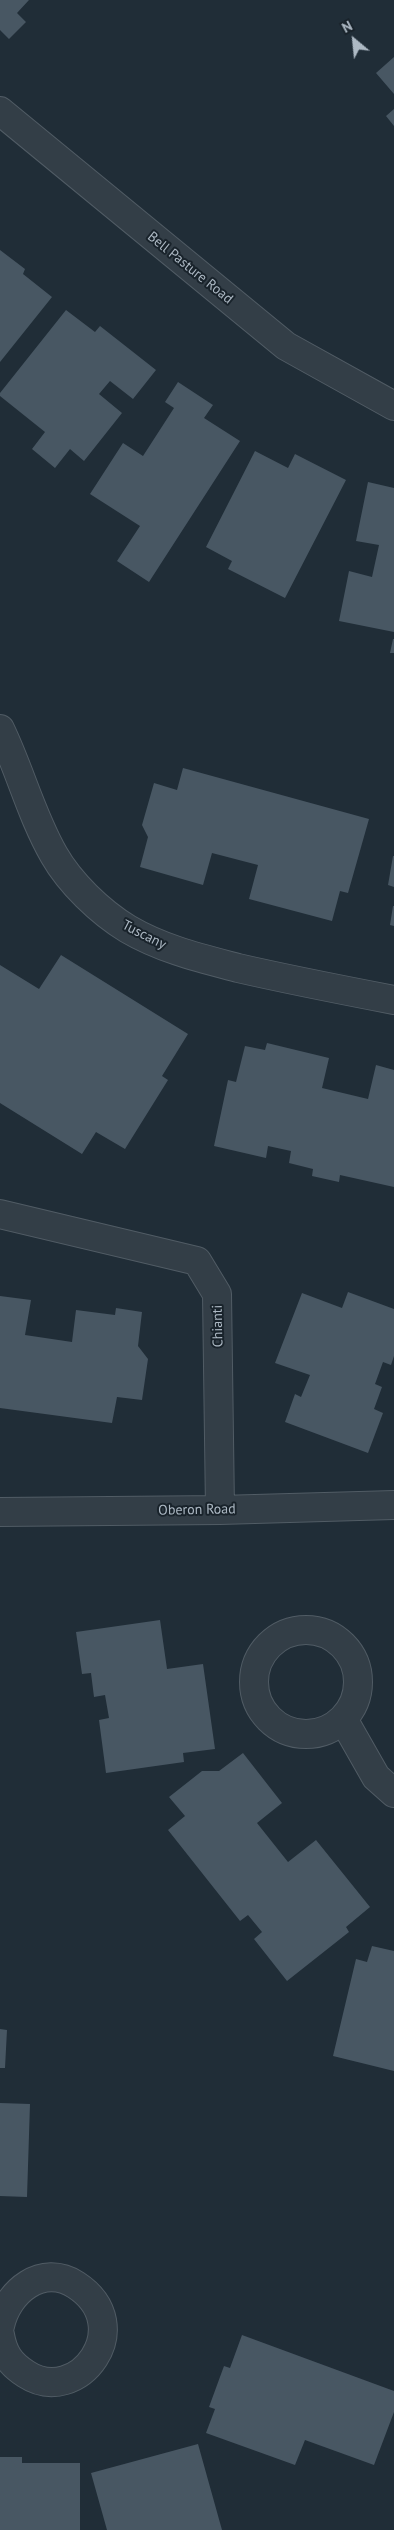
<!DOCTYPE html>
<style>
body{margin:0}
#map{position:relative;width:394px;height:2530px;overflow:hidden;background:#202d37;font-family:"PT Sans",sans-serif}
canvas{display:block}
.north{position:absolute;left:329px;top:15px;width:50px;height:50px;-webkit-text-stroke:4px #19232b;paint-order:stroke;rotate:332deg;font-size:14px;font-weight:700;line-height:20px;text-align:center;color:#adb9c4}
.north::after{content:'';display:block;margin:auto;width:18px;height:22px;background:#adb9c4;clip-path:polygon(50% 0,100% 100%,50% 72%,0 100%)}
</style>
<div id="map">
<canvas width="394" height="2530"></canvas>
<div class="north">N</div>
</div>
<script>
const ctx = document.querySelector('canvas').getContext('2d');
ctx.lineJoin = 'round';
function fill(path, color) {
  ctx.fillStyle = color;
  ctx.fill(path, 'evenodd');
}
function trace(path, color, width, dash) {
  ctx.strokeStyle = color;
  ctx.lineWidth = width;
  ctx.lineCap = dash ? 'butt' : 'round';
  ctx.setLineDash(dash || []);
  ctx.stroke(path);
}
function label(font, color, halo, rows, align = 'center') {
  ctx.font = font + ' "PT Sans",sans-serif';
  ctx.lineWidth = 4;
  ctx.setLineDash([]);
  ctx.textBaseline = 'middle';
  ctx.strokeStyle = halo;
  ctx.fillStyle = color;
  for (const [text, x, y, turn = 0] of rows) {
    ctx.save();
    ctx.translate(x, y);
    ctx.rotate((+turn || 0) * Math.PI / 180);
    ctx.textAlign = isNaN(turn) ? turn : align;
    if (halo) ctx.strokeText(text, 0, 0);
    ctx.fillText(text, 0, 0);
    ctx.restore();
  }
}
fill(new Path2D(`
 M0,0H29L17,13L26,22L9,39L0,30Z
 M394,57V94L376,73Z
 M394,109V126L386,116Z
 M0,250L25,269L23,274L52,297L0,362Z
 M66,310L95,332L100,326L156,370L133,399L110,381L99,394L122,413L84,461L70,449L55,468L32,449L45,432L0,396V393Z
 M178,382L213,405L204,418L240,441L149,582L117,561L140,526L90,494L123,443L143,456L174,408L165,402Z
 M255,451L288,468L295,454L346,480L285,598L228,569L232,561L206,547Z
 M368,482L394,488V632L339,621L349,571L372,577L379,545L356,541Z
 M393,639H394V653H390Z
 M183,768L369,819L348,893L340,891L332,921L249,899L258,865L212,853L203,885L140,867L148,837L142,825L154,783L177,790Z
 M393,856H394V887L388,885Z
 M393,906H394V926L390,925Z
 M61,955L188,1034L162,1076L168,1080L125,1149L96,1132L82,1154L0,1103V965L39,989Z
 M267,1043L329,1058L322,1088L368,1099L376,1065L394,1070V1187L340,1175L339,1182L312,1176L313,1169L289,1163L291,1151L268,1146L266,1158L214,1146L228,1080L236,1082L245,1046L265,1050Z
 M348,1292L394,1309V1356L391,1365L383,1362L375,1384L382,1387L374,1409L383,1413L368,1453L285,1422L295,1394L301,1397L310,1375L275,1363L302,1293L342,1308Z
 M0,1296L31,1300L25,1335L72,1342L76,1310L115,1315L116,1308L142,1312L138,1346L148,1359L142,1400L117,1397L112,1423L0,1408Z
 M160,1620L167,1669L203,1664L215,1749L183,1753L184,1762L106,1773L99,1720L109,1718L105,1695L94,1697L91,1673L82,1674L76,1632Z
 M243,1753L282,1803L257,1823L288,1862L316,1840L370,1907L346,1927L349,1932L287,1981L254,1939L262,1932L248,1915L240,1921L168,1830L185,1816L169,1797L202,1771H219Z
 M372,1946L394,1951V2071L333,2056L356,1959L367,1962Z
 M0,2029L7,2030L5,2068H0Z
 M0,2103L30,2104L27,2197L0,2196Z
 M242,2335L394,2391V2412L374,2465L305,2440L295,2465L206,2433L215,2409L209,2407L224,2366L230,2368Z
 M198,2444L222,2530H107L91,2473Z
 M0,2457H22V2463H80V2530H0Z`), '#485763');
const minor = new Path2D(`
 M0,111L286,346L394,406
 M0,729C20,770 31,815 54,855C70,883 100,912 128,929C162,949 200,958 238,968C290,980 342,990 394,1000
 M0,1214L197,1261L217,1294L220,1510
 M0,1512L220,1510L394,1505
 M254 1682a52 52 0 1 1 104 0a52 52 0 1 1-104 0Z
 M343,1719L376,1777L394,1793
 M0,2326C7,2292 42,2263 76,2285C139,2326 78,2408 26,2374C10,2364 3,2353 0,2335`);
trace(minor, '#515c65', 30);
trace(minor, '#333e47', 28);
label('14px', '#adb9c4', '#19232b', [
 ["Bell Pasture Road",190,268,39],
 ["Tuscany",144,935,27],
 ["Chianti",218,1326,-91],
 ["Oberon Road",197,1510,-1]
]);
</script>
